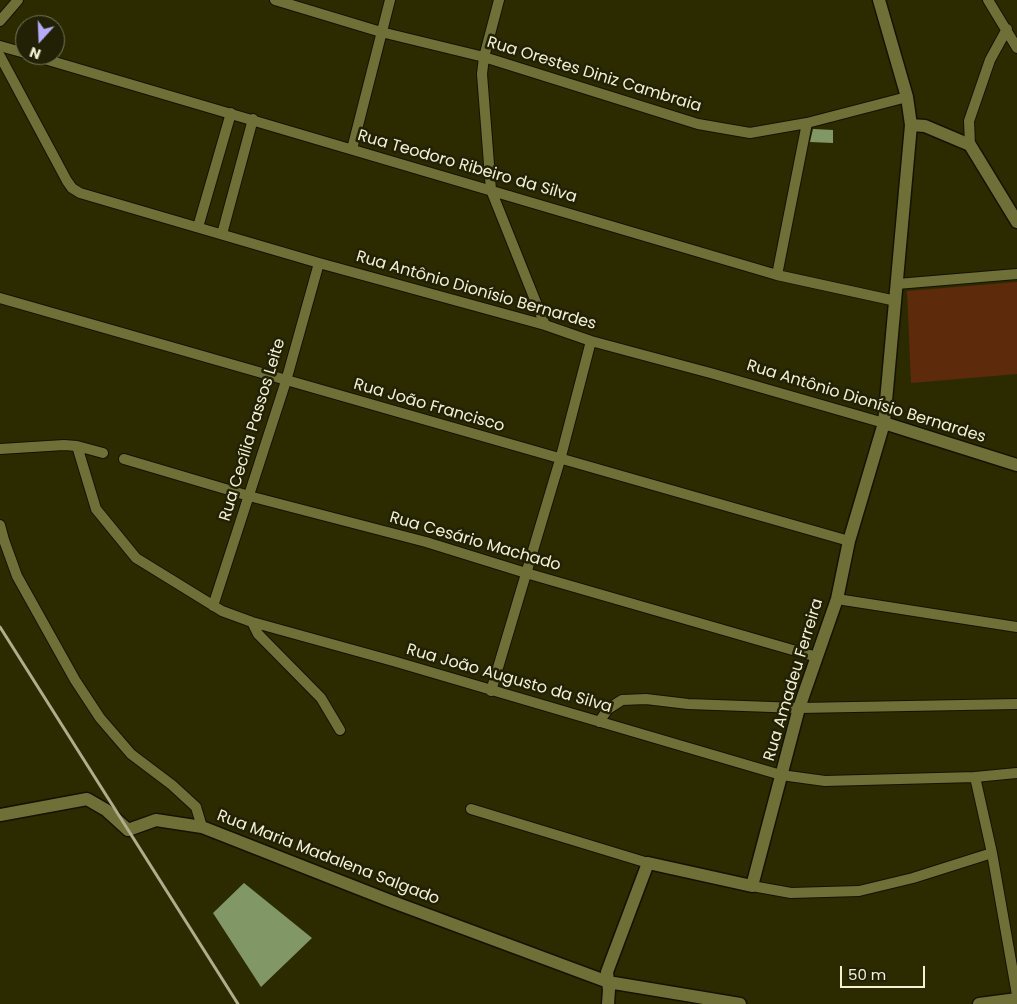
<!DOCTYPE html>
<meta charset="utf-8">
<style>
body{margin:0}
#map{position:relative;width:1017px;height:1004px;overflow:hidden;background:#2c2b00;font-family:Poppins,sans-serif}
canvas{display:block}
.north{position:absolute;left:15px;top:15px;width:50px;height:50px;box-sizing:border-box;background:#222105;border:1px solid #757558;border-radius:50%;rotate:200deg;font-size:14px;font-weight:700;line-height:20px;text-align:center;color:#f1f2d5}
.north::after{content:'';display:block;margin:auto;width:18px;height:22px;background:#b4acf9;clip-path:polygon(50% 0,100% 100%,50% 72%,0 100%)}
.scale{position:absolute;left:840px;top:966px;width:85px;height:22px;box-sizing:border-box;border:2px solid #f1f2d5;border-top:0;padding-left:6px;font-size:15px;line-height:18px;white-space:nowrap;color:#f1f2d5;-webkit-text-stroke:4px #222105;paint-order:stroke}
</style>
<div id="map">
<canvas width="1017" height="1004"></canvas>
<div class="north">N</div>
<div class="scale">50 m</div>
</div>
<script>
const ctx = document.querySelector('canvas').getContext('2d');
ctx.lineJoin = 'round';
function fill(path, color) {
  ctx.fillStyle = color;
  ctx.fill(path, 'evenodd');
}
function trace(path, color, width, dash) {
  ctx.strokeStyle = color;
  ctx.lineWidth = width;
  ctx.lineCap = dash ? 'butt' : 'round';
  ctx.setLineDash(dash || []);
  ctx.stroke(path);
}
function label(font, color, halo, rows, align = 'center') {
  ctx.font = font + ' Poppins,sans-serif';
  ctx.lineWidth = 5;
  ctx.setLineDash([]);
  ctx.textBaseline = 'middle';
  ctx.strokeStyle = halo;
  ctx.fillStyle = color;
  for (const [text, x, y, turn = 0] of rows) {
    ctx.save();
    ctx.translate(x, y);
    ctx.rotate((+turn || 0) * Math.PI / 180);
    ctx.textAlign = isNaN(turn) ? turn : align;
    if (halo) ctx.strokeText(text, 0, 0);
    ctx.fillText(text, 0, 0);
    ctx.restore();
  }
}
fill(new Path2D(`
 M1017,282V374L911,383L907,291Z`), '#5d2b0c');
fill(new Path2D(`
 M813,129L833,130V143L810,142Z
 M244,883L312,938L261,987L213,913Z`), '#819866');
const minor = new Path2D(`
 M275,0L381,32L484,57L698,124L750,133L807,123L907,97
 M499,0L484,57L482,74L491,190L545,325
 M988,0L1017,48
 M0,21L18,0
 M0,46L25,53
 M31,55L777,275L896,301
 M0,56L67,181L72,188L80,193L319,263L545,325L591,341L714,374L884,423
 M970,145L969,121L990,60L1007,29
 M352,149L390,0
 M198,227L231,113
 M222,234L253,119
 M777,275L807,123
 M897,284L1017,274
 M0,298L849,541
 M77,446L96,509L136,558L222,611L252,622L393,661L781,775L825,781L975,777L1017,773
 M0,449L64,445L77,446L103,453
 M124,459L249,496L426,542L526,573L817,657
 M0,525L4,540L17,576L75,680L100,718L131,754L172,785L196,807L202,827
 M837,599L1017,627
 M213,606L286,381L319,263
 M252,622L258,634L321,698L340,730
 M491,691L560,460L591,341
 M599,722L608,709L622,700L646,699L688,704L799,708L1017,704
 M975,777L992,853L1017,995
 M471,809L648,863
 M752,886L791,893L859,891L913,878L992,853`);
const tertiary = new Path2D(`
 M911,125L925,126L970,145L1017,222
 M884,423L1017,465
 M0,815L87,799L106,810L128,830L156,820L202,827L393,902L608,982L740,1004
 M608,1004L609,990L607,972L648,863L752,886L799,708L837,599L849,541L884,423L911,125L907,97L879,0
 M979,1004L1017,999`);
trace(minor, '#141300', 12);
trace(tertiary, '#141300', 15);
trace(minor, '#6f6f38', 10);
trace(tertiary, '#6f6f38', 12);
trace(new Path2D(`
 M0,627L238,1004`), '#aeae8d', 3);
label('16px', '#f1f2d5', '#222105', [
 ["Rua Orestes Diniz Cambraia",594,75,17],
 ["Rua Teodoro Ribeiro da Silva",467,167,16],
 ["Rua Antônio Dionísio Bernardes",476,291,16],
 ["Rua Antônio Dionísio Bernardes",866,402,17],
 ["Rua João Francisco",429,406,16],
 ["Rua Cecília Passos Leite",253,430,-73],
 ["Rua Cesário Machado",475,542,16],
 ["Rua João Augusto da Silva",509,679,16],
 ["Rua Amadeu Ferreira",794,680,-73],
 ["Rua Maria Madalena Salgado",328,858,21]
]);
</script>
